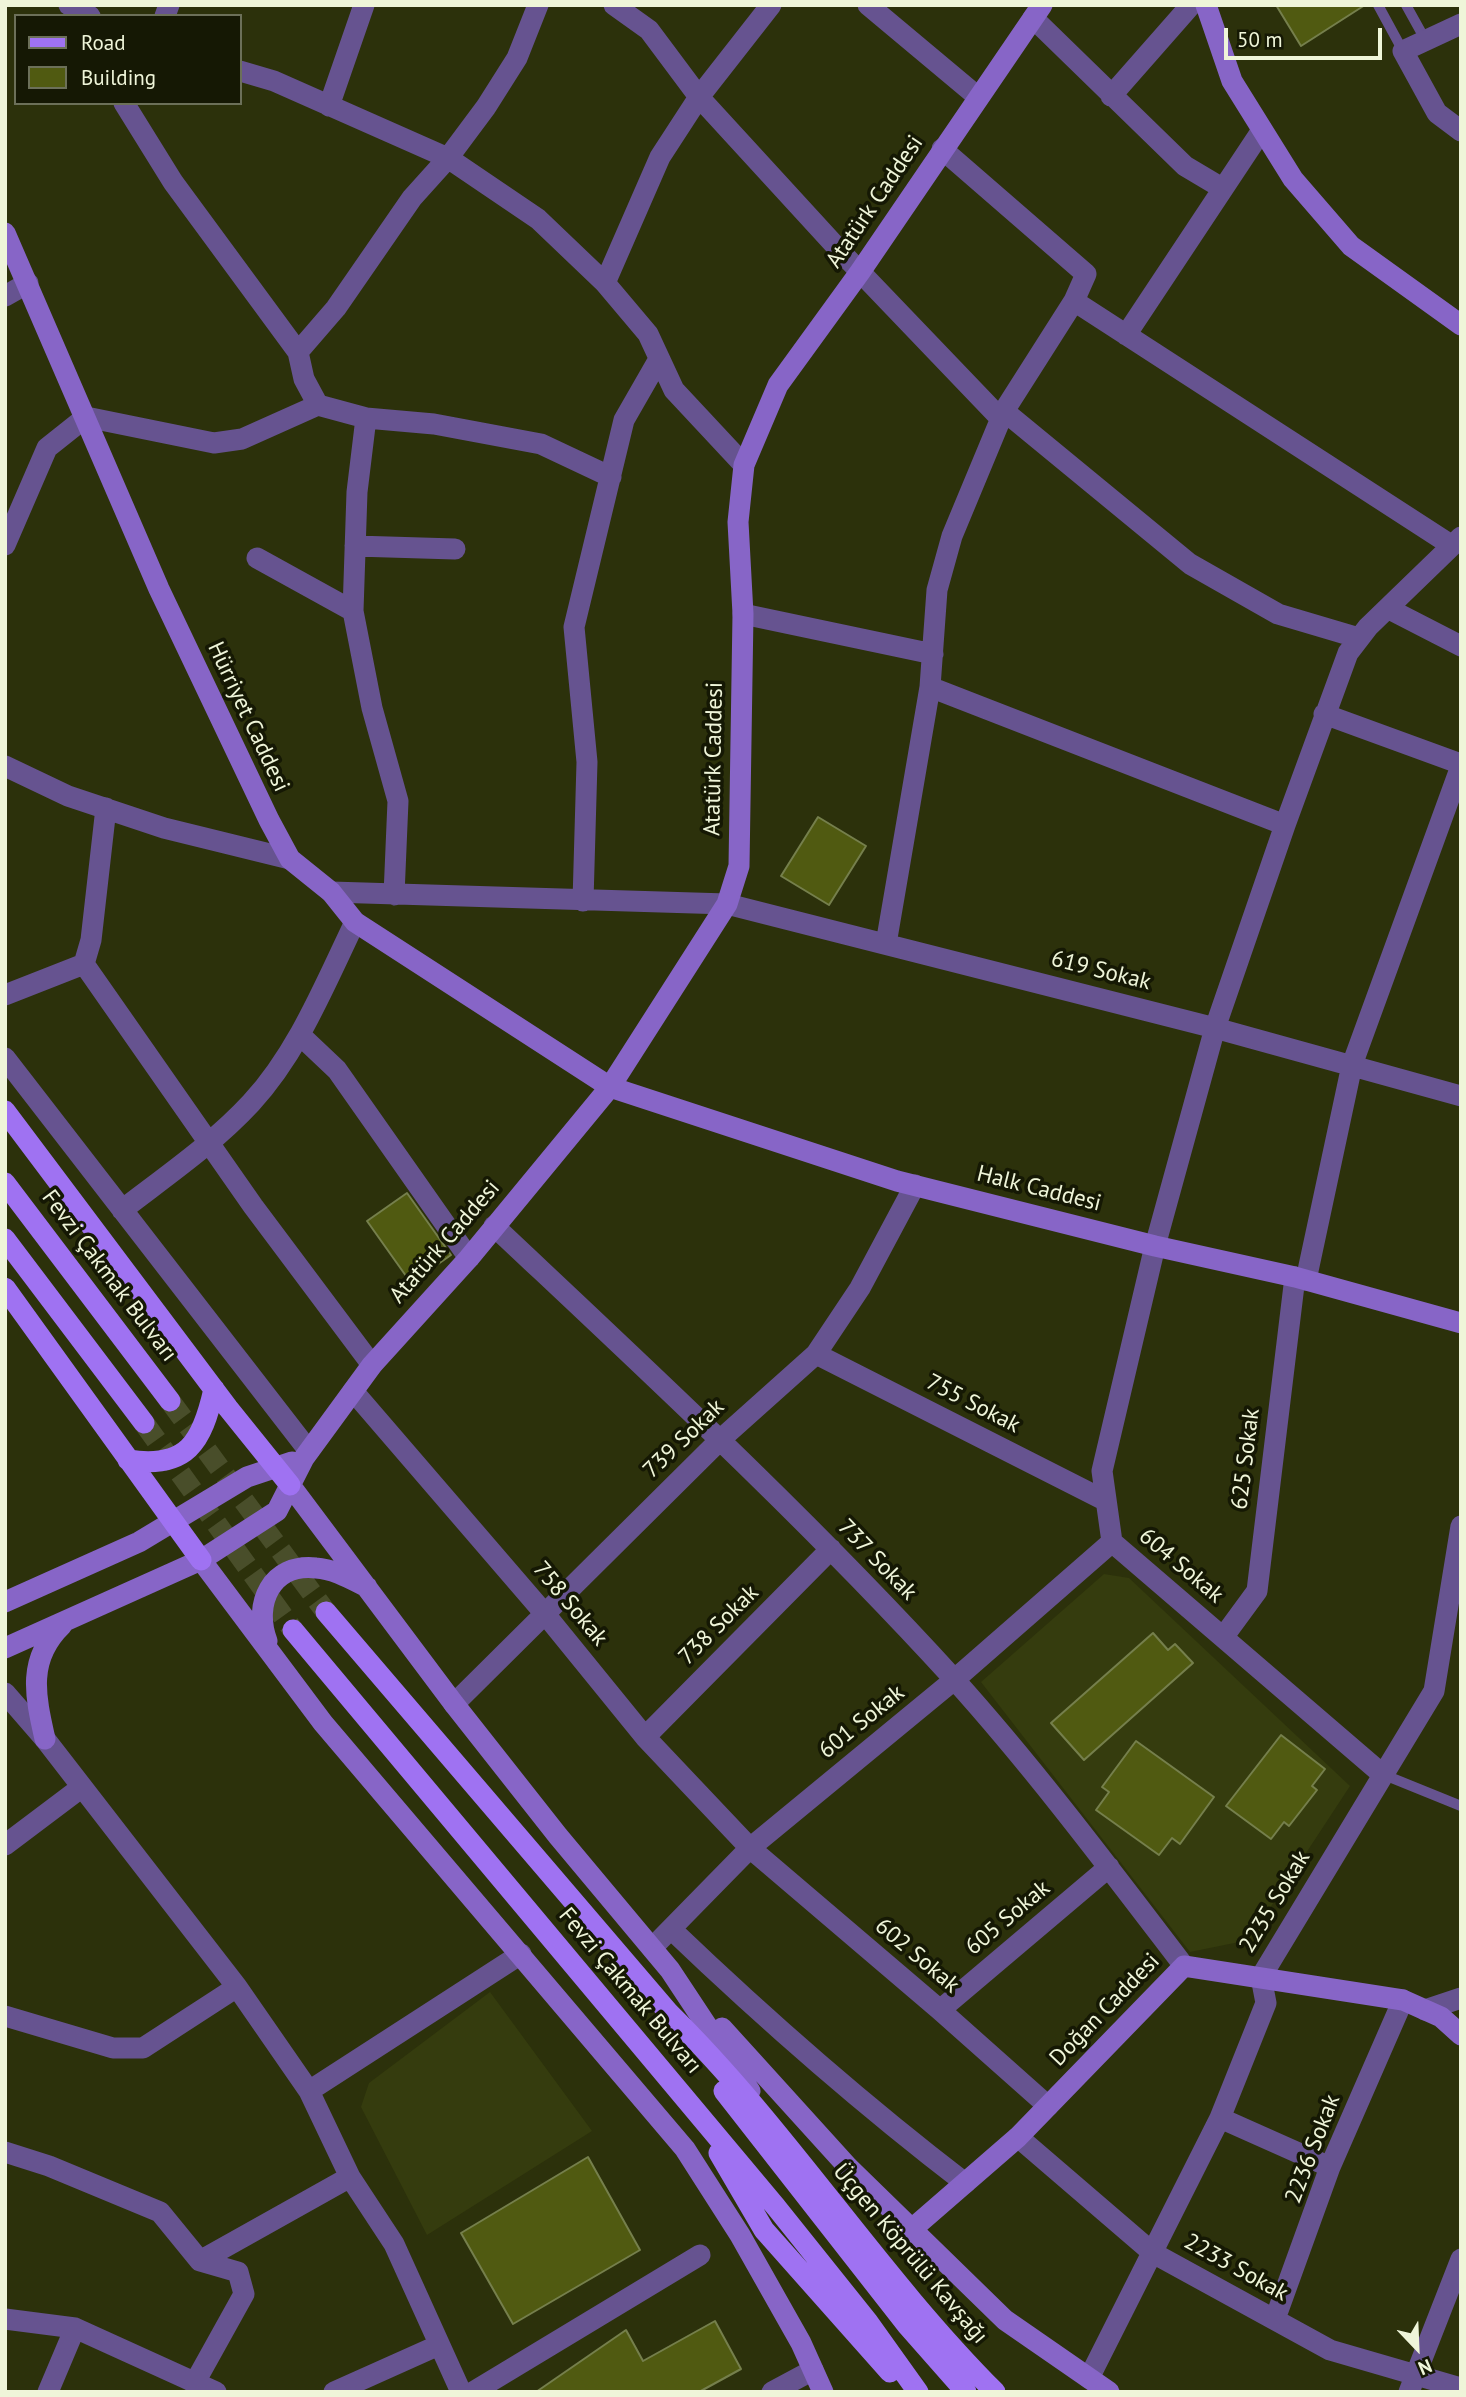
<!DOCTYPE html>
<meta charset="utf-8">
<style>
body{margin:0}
#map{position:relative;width:1466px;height:2397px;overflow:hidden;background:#2c310b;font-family:"PT Sans",sans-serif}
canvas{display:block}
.frame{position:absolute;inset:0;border:7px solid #eff5d9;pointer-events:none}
.legend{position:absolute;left:14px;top:14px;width:228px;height:91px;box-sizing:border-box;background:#151804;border:2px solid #6c7059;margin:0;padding:9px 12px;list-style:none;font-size:21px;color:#eff5d9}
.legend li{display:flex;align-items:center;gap:14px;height:35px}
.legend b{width:35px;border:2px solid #6c7059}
.north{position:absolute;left:1382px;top:2313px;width:70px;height:70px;-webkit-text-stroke:5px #151804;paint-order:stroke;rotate:157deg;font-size:19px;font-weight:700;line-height:28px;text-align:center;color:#eff5d9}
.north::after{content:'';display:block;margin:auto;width:24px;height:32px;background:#eff5d9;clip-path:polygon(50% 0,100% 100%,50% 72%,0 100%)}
.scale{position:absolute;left:1224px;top:28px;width:158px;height:32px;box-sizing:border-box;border:4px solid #eff5d9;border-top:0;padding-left:9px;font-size:21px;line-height:24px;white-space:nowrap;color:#eff5d9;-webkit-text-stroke:5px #151804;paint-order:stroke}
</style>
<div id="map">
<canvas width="1466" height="2397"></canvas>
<div class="frame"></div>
<ul class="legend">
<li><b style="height:9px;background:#9f72f2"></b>Road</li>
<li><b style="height:19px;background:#505a11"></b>Building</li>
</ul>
<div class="north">N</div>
<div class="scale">50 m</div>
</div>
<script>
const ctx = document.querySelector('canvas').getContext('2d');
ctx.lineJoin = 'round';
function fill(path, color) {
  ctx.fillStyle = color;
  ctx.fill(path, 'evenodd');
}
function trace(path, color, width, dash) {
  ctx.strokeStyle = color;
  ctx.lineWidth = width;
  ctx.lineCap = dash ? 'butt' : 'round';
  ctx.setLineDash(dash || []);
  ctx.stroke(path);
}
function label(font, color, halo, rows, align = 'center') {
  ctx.font = font + ' "PT Sans",sans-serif';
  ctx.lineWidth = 7;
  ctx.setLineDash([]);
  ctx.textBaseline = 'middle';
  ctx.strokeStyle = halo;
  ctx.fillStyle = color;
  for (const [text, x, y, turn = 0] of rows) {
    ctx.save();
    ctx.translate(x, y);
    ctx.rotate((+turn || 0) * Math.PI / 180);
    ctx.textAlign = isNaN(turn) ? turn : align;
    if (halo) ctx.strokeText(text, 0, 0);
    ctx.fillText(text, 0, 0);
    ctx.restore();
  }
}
fill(new Path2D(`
 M1104,1574L1129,1578L1350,1786L1249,1940L1190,1952L981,1682Z
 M490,1992L592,2131L427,2235L361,2107L369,2083Z`), '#353c0e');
const building = new Path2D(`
 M1276,5H1365L1301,46Z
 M818,817L866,846L829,905L781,876Z
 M407,1193L451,1255L411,1283L367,1221Z
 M1153,1633L1168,1650L1175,1644L1193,1663L1084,1760L1051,1723Z
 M1281,1735L1325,1769L1312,1786L1317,1790L1289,1826L1284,1822L1271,1839L1226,1806Z
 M1136,1741L1214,1797L1180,1844L1172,1838L1159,1855L1096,1810L1109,1792L1102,1787Z
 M588,2157L640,2250L513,2324L461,2233Z
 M715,2321L741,2369L699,2392H536L626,2330L643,2361Z`);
fill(building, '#505a11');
trace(building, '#757f4c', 2);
trace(new Path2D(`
 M170,1401L326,1612
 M144,1423L293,1630`), '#494e2a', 21, [21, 10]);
trace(new Path2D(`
 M1378,5L1403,51
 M1406,5L1426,41
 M1382,1774L1461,1806`), '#665390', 10);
trace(new Path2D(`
 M69,5L90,16
 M614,5L649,30L699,97L842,253L1001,419
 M868,5L978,97
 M165,16L169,5
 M1033,18L1185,166L1222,188
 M1461,24L1403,51L1437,113L1461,131
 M240,71L274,81L448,158L538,219L605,283L648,334L674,390L744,465
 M1111,96L1191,5
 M124,103L173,182L298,352L304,379L318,405L366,418L434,424L541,444L611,477
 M329,106L364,5
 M942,149L1086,274L1074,301
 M605,283L660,157L699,97L771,5
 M5,296L28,283
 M1126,335L1262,130
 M298,352L336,308L412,198L448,158L486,107L517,58L538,5
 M1004,411L1190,564L1278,614L1359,638
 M366,418L357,492L353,611L372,708L398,801L394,895
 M5,545L47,448L86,417L214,443L242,439L318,405
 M355,546L455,549
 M257,558L353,611
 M1389,609L1461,646
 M743,614L933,654
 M930,687L1285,825
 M1324,714L1461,764
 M5,766L68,796L164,828L290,859
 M106,808L91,940L84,964L253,1206L372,1365
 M331,892L727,904L1215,1028L1461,1096
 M583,901L587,762L574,627L624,420L659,359
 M886,944L930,687L937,590L952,536L1004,411L1074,301L1451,545
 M5,995L84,964
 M300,1035L337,1070L469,1258
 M5,1058L309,1451
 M122,1210C166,1176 213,1144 251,1103C298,1052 325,984 355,922
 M494,1226C650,1373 808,1519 953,1678C1035,1769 1110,1869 1184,1966
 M1306,1280L1352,1065L1461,766
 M816,1354L1106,1501
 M353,1391L545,1614L645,1737L750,1848L940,2010L1048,2106
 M1224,1636L1257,1591L1295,1277
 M5,1693L45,1739L237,1987L309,2091L350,2177L394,2244L461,2392
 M454,1704L721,1439L816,1354L860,1288L915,1185
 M645,1737L831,1549
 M1382,1774L1112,1542L1102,1471L1155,1246L1215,1028L1285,825L1348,653L1368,627L1461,537
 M5,1845L82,1787
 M671,1929C765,2019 862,2104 965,2183
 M652,1948L750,1848L954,1680L1112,1542
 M940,2010L1109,1867
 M1425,2010L1461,1998
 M5,2016L113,2048H143L237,1987
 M309,2091L521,1954
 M1220,2118L1330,2167
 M1018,2137L1153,2253L1330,2350L1461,2388
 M5,2152L49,2166L160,2212L200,2261L238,2272L244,2294L194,2384
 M200,2261L350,2177
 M5,2319L75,2328L216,2392
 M1275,2319L1330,2167L1403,2000
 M1089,2378L1220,2118L1266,2003L1261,1977L1434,1691L1461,1526
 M48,2392L75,2328
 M334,2392L439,2345
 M473,2392L700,2255
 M772,2392L813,2370
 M1409,2392L1461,2259`), '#665390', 21);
trace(new Path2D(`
 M1206,5L1232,81L1293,179L1351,246L1461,325
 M5,233L159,589L269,820L290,859L331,892L355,922L610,1087L897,1181L1155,1246L1295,1277L1461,1323
 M290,1485L454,1704L558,1836L670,1970L750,2091
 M201,1560L323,1723L685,2149L740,2235L801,2343L823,2392
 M5,1602L139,1542L247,1477L292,1462
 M267,1641C253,1604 271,1563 316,1568C334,1569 351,1579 367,1587
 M5,1648L201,1560L277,1511L304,1458L372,1365L469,1258L610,1087L727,904L739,866L743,614L738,522L744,465L778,385L860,272L1042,5
 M45,1739C35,1695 27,1659 62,1625
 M722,2028L848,2167L1005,2320L1109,2392
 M912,2229L1018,2137L1184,1966L1403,2000L1441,2017L1461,2035`), '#8765c7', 21);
trace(new Path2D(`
 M5,1111L228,1408L290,1485
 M5,1183L170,1401
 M5,1239L144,1423
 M5,1288L201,1560
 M128,1460C187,1469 202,1443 214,1389
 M326,1612L669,2013C788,2130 877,2274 995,2392
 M293,1630L776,2207L868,2322L918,2392
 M724,2091L907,2325L966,2392
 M719,2153L764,2230L890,2372`), '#9f72f2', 21);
label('23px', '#eff5d9', '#151804', [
 ["Atatürk Caddesi",875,202,-56],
 ["Hürriyet Caddesi",248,717,65],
 ["Atatürk Caddesi",714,759,-89],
 ["619 Sokak",1101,971,14],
 ["Halk Caddesi",1039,1189,14],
 ["Atatürk Caddesi",445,1242,-49],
 ["Fevzi Çakmak Bulvarı",109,1276,53],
 ["755 Sokak",973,1404,27],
 ["739 Sokak",684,1439,-44],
 ["625 Sokak",1246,1459,-83],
 ["737 Sokak",877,1560,46],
 ["604 Sokak",1181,1566,40],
 ["758 Sokak",570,1604,50],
 ["738 Sokak",719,1625,-45],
 ["601 Sokak",862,1722,-39],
 ["2235 Sokak",1275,1902,-59],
 ["605 Sokak",1008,1918,-40],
 ["602 Sokak",917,1956,40],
 ["Fevzi Çakmak Bulvarı",630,1991,50],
 ["Doğan Caddesi",1105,2010,-46],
 ["2236 Sokak",1313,2149,-69],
 ["Üçgen Köprülü Kavşağı",910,2254,50],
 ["2233 Sokak",1236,2268,29]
]);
</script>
